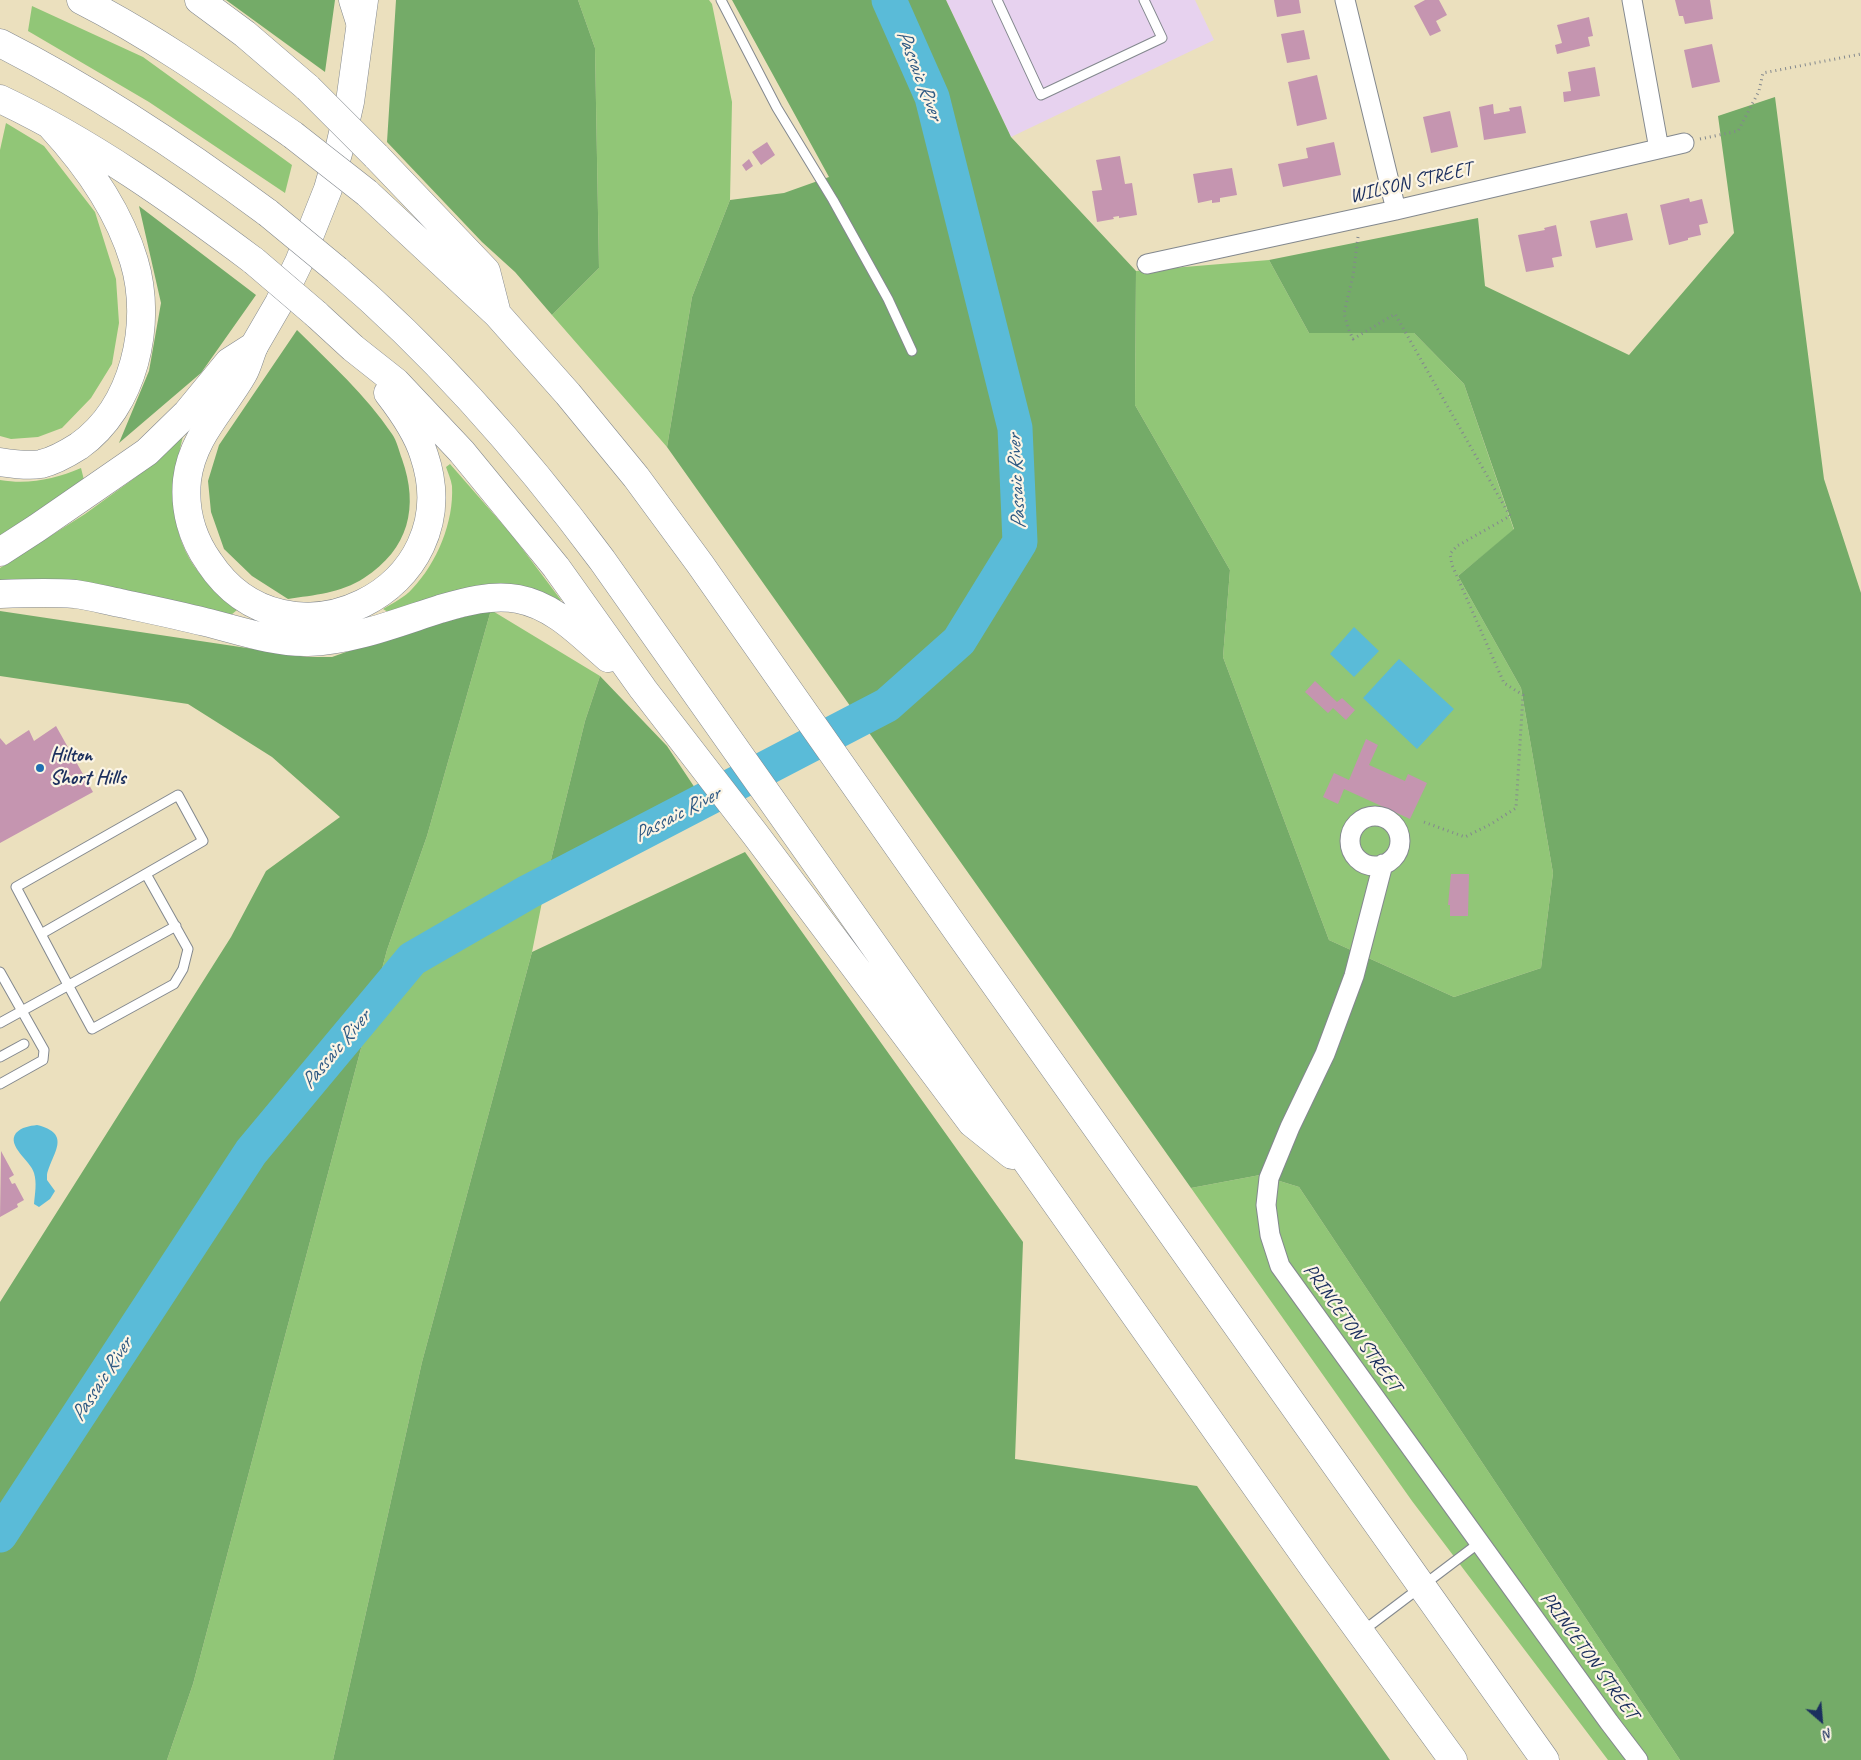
<!DOCTYPE html>
<style>
body{margin:0}
#map{position:relative;width:1861px;height:1760px;overflow:hidden;background:#ebe0be;font-family:Caveat,sans-serif}
canvas{display:block}
.north{position:absolute;left:1796px;top:1695px;width:50px;height:50px;-webkit-text-stroke:4px #fcf5e5;paint-order:stroke;rotate:153deg;font-size:14px;font-weight:700;line-height:20px;text-align:center;color:#1b2f5e}
.north::after{content:'';display:block;margin:auto;width:18px;height:22px;background:#1b2f5e;clip-path:polygon(50% 0,100% 100%,50% 72%,0 100%)}
</style>
<div id="map">
<canvas width="1861" height="1760"></canvas>
<div class="north">N</div>
</div>
<script>
const ctx = document.querySelector('canvas').getContext('2d');
ctx.lineJoin = 'round';
function fill(path, color) {
  ctx.fillStyle = color;
  ctx.fill(path, 'evenodd');
}
function trace(path, color, width, dash) {
  ctx.strokeStyle = color;
  ctx.lineWidth = width;
  ctx.lineCap = dash ? 'butt' : 'round';
  ctx.setLineDash(dash || []);
  ctx.stroke(path);
}
function label(font, color, halo, rows, align = 'center') {
  ctx.font = font + ' Caveat,sans-serif';
  ctx.lineWidth = 4.5;
  ctx.setLineDash([]);
  ctx.textBaseline = 'middle';
  ctx.strokeStyle = halo;
  ctx.fillStyle = color;
  for (const [text, x, y, turn = 0] of rows) {
    ctx.save();
    ctx.translate(x, y);
    ctx.rotate((+turn || 0) * Math.PI / 180);
    ctx.textAlign = isNaN(turn) ? turn : align;
    if (halo) ctx.strokeText(text, 0, 0);
    ctx.fillText(text, 0, 0);
    ctx.restore();
  }
}
fill(new Path2D(`
 M946,0H1195L1214,40L1011,137Z`), '#e7d2ef');
fill(new Path2D(`
 M578,0H709L712,4L732,102L730,200L692,297L667,447L552,315L599,268L595,48Z
 M32,6L143,57L292,165L285,193L149,102L28,31Z
 M6,123L44,146L95,212L116,279L119,323L112,364L91,398L62,428L38,437L11,439L0,436V150Z
 M1269,260L1309,333H1414L1464,384L1514,530L1458,576L1521,688L1553,873L1541,968L1454,997L1329,940L1223,657L1230,570L1135,405L1136,271Z
 M183,436C172,481 167,525 194,566C206,583 222,597 237,610L231,615L0,582V568L85,514L136,477Z
 M450,464L512,535L561,600L557,603L388,612L383,609C393,603 405,597 412,589C437,563 454,522 452,486C451,479 448,473 446,467Z
 M81,468L85,484L0,537V480C29,485 55,479 81,468Z
 M491,610L600,676L585,721L548,872L532,952L422,1362L333,1760H167L193,1684L387,950L427,836Z
 M1260,1175L1299,1187L1680,1760H1608L1412,1501L1191,1188Z`), '#91c677');
fill(new Path2D(`
 M226,0H335L325,72Z
 M396,0H578L595,48L599,268L552,315L515,272L482,242L387,142Z
 M732,0H946L1011,137L1136,271L1135,405L1230,570L1223,657L1329,940L1454,997L1541,968L1553,873L1521,688L1458,576L1514,529L1464,384L1414,333H1309L1269,260L1478,218L1485,286L1629,355L1734,233L1718,116L1775,97L1824,479L1861,593V1760H1680L1299,1187L1260,1175L1191,1188L667,447L692,297L730,200L784,193L829,177Z
 M139,206L256,295L201,373L119,443L149,371L161,303Z
 M297,330C330,363 366,395 392,434C397,441 399,451 402,459C419,507 409,549 364,578C341,593 314,595 288,599L252,576L224,549L211,512L208,481L219,445Z
 M491,610L427,836L387,950L193,1684L167,1760H0V1302L231,937L266,871L340,817L272,757L188,704L0,676V611L307,657H332L394,635Z
 M600,676L667,746L695,788L548,872L585,721Z
 M745,852L1023,1242L1015,1459L1197,1486L1390,1760H333L422,1362L532,952Z`), '#74ab68');
fill(new Path2D(`
 M1354,627L1379,651L1354,677L1330,654Z
 M1399,659L1454,709L1417,749L1363,698Z
 M37,1125C73,1134 52,1153 47,1175V1180L55,1191L50,1199L39,1207L34,1204C35,1193 37,1183 34,1173C31,1161 6,1146 16,1133C22,1127 29,1126 37,1125Z`), '#5abbd8');
trace(new Path2D(`
 M0,1535L251,1152L412,959L528,892L887,705L959,641L1020,542L1015,428L932,97L889,0`), '#5abbd8', 35);
fill(new Path2D(`
 M1274,0H1299L1301,13L1277,17Z
 M1425,0H1439L1447,15L1436,21L1441,31L1430,36L1414,6Z
 M1675,0H1710L1713,19L1685,24L1683,16H1679Z
 M1589,17L1593,36L1588,37L1590,46L1557,54L1555,45L1562,43L1557,25Z
 M1304,30L1310,59L1287,63L1281,34Z
 M1712,44L1720,82L1692,88L1684,50Z
 M1595,67L1600,96L1564,102L1563,92L1571,91L1568,72Z
 M1317,75L1327,119L1297,126L1288,82Z
 M1493,104L1494,114L1510,111L1509,108L1521,106L1526,133L1484,140L1479,107Z
 M1450,111L1458,147L1431,153L1423,117Z
 M767,142L775,155L761,165L752,152Z
 M1334,142L1341,175L1283,187L1278,164L1308,158L1306,148Z
 M1120,156L1125,184L1132,183L1137,215L1119,218V216L1113,217L1114,219L1097,222L1092,191L1102,190L1096,160Z
 M749,159L753,166L746,171L742,165Z
 M1232,168L1237,195L1220,198V202L1212,203V200L1198,203L1193,174Z
 M1689,198L1690,202L1702,199L1708,223L1699,225L1701,235L1688,238V240L1669,245L1660,205Z
 M1627,213L1633,240L1596,248L1590,221Z
 M1556,225L1562,256L1552,258L1554,267L1526,272L1518,235L1545,230L1544,228Z
 M1315,681L1337,702L1342,698L1355,710L1346,720L1333,708L1328,713L1305,692Z
 M56,726L93,792L0,843V738L6,745L29,730L34,741Z
 M1366,739L1378,745L1369,765L1405,781L1408,774L1427,783L1410,819L1344,789L1338,804L1323,797L1334,773L1349,780Z
 M1451,874H1469L1468,916H1450V905H1448Z
 M1,1151L14,1175L9,1178L12,1184L15,1183L24,1200L17,1204L18,1207L0,1217Z`), '#c595b0');
const service = new Path2D(`
 M721,0L777,108L833,200L888,299L912,351
 M997,0L1041,95L1162,38L1144,0
 M41,934L203,841L178,795L16,887C41,934 66,982 92,1029L174,984L183,969L188,949L146,874
 M0,972L44,1050L43,1060L0,1084
 M0,1023L176,926
 M0,1057L24,1044
 M1364,1630L1479,1543`);
const minor = new Path2D(`
 M1345,0L1396,210
 M1632,0L1659,149
 M1147,264L1396,210L1684,143
 M1350 841a25 25 0 1 1 50 0a25 25 0 1 1-50 0Z
 M1383,864L1354,976L1325,1054L1290,1127L1269,1178L1266,1205L1270,1235L1280,1266L1609,1722L1638,1760`);
const primary = new Path2D(`
 M0,552L37,528L147,452L187,413L229,362L254,346L279,303L299,262L328,189L340,146L350,102L364,0`);
const motorway = new Path2D(`
 M81,0C156,38 224,87 293,135
 M199,0L245,34L308,88
 M353,0L360,22
 M0,43C95,91 183,150 268,213
 M0,99C91,142 174,201 254,261
 M376,156L486,271L497,314
 M367,193L497,314L568,394L636,477L700,564L958,932L1545,1760
 M337,270C437,355 524,455 602,560L1315,1570L1453,1760
 M316,314L353,348L396,382L462,452L512,513L556,567L643,689L755,834L972,1123L1012,1155
 M254,346C250,355 248,365 243,374C223,409 192,437 187,480C184,509 192,538 209,562C286,679 470,591 424,455C417,432 402,411 388,393
 M0,462C13,464 28,466 41,464C54,461 68,453 79,446C134,407 153,324 134,261C119,211 86,164 51,126
 M0,594C25,593 50,592 75,594C90,596 105,600 120,603C148,609 177,615 205,622C238,630 274,643 308,642C352,641 399,622 440,609C464,602 492,594 518,599C555,606 581,635 608,658`);
trace(service, '#83888e', 11);
trace(minor, '#83888e', 21);
trace(primary, '#83888e', 29);
trace(motorway, '#83888e', 29);
trace(new Path2D(`
 M1700,139L1738,131L1759,91L1763,73L1861,54
 M1358,237L1353,276L1344,313L1348,328L1353,339L1395,314L1510,516L1457,546L1450,554L1452,565L1504,683L1523,695L1516,808L1491,824L1465,837L1421,821`), '#83888e', 3, [1, 4]);
trace(service, '#fff', 9);
trace(minor, '#fff', 19);
trace(primary, '#fff', 28);
trace(motorway, '#fff', 28);
const motorwayBridge = new Path2D(`
 M308,88L376,156
 M293,135L367,193
 M268,213L337,270
 M254,261L316,314`);
trace(motorwayBridge, '#83888e', 29, []);
trace(motorwayBridge, '#fff', 28);
for (const [x, y, r, color] of [
 [40,768,5,"#1f6fb2"]
]) {
  const dot = new Path2D();
  dot.arc(x, y, r, 0, 2 * Math.PI);
  ctx.fillStyle = color;
  ctx.fill(dot);
  trace(dot, '#fcf5e5', 2);
}
label('20px', '#1b2f5e', '#fcf5e5', [
 ["WILSON STREET",1411,183,-13],
 ["PRINCETON STREET",1352,1328,54],
 ["PRINCETON STREET",1589,1656,54]
]);
label('bold 20px', '#1b2f5e', '#fcf5e5', [
 ["Hilton",50,756],
 ["Short Hills",50,779]
], 'left');
label('italic 21px', '#2e5983', '#fcf5e5', [
 ["Passaic River",919,75,69],
 ["Passaic River",1017,482,-93],
 ["Passaic River",677,815,-28],
 ["Passaic River",336,1050,-50],
 ["Passaic River",102,1380,-57]
]);
</script>
